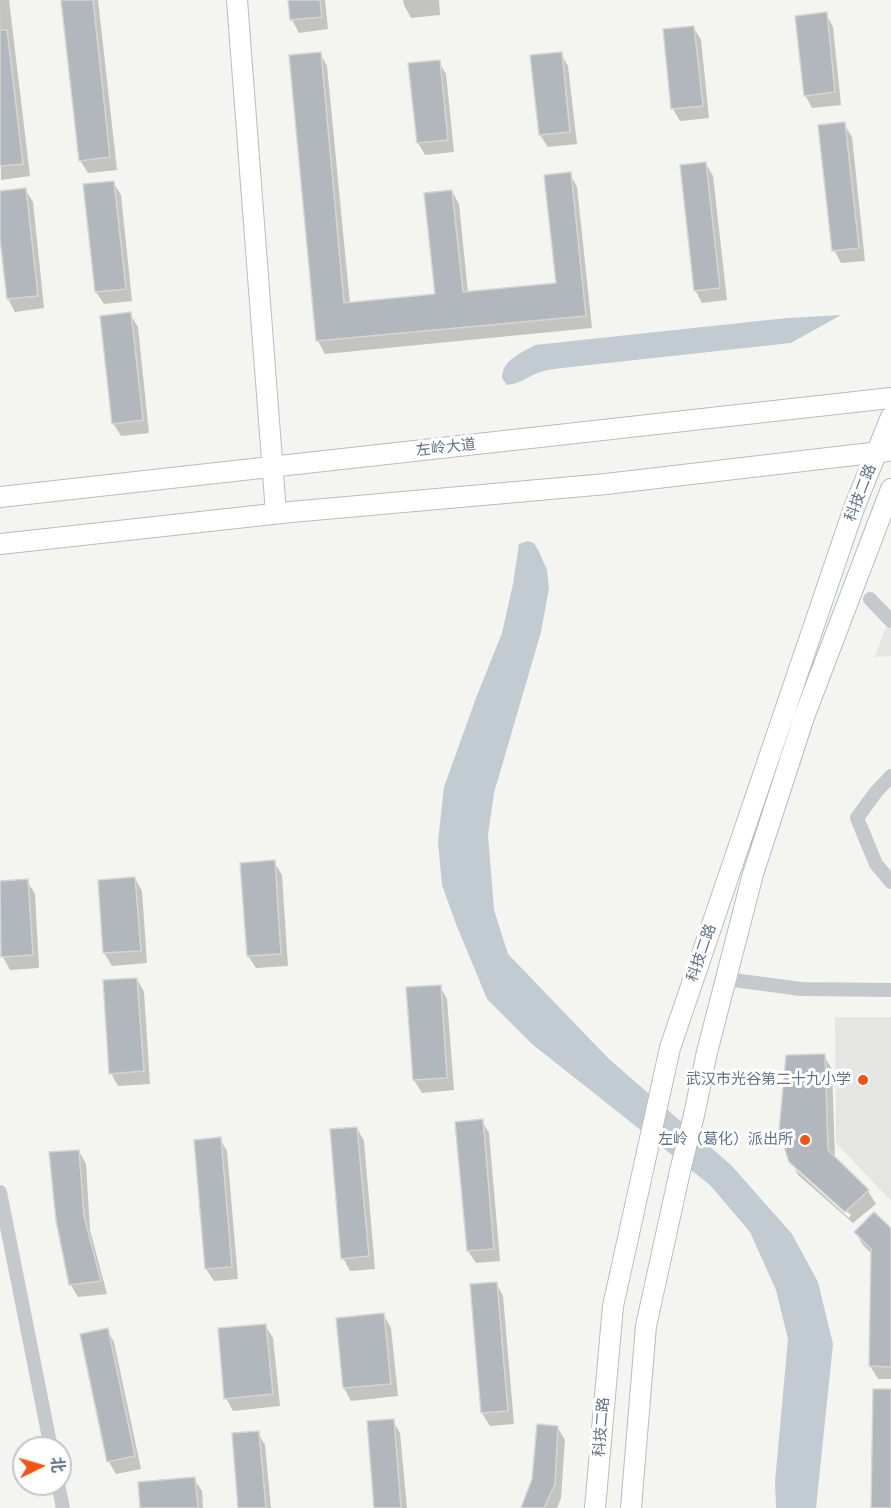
<!DOCTYPE html>
<meta charset="utf-8">
<style>
body{margin:0}
#map{position:relative;width:891px;height:1508px;overflow:hidden;background:#f4f5f0;font-family:"Archivo Narrow","Noto Sans SC",sans-serif}
canvas{display:block}
.north{position:absolute;left:12px;top:1436px;width:60px;height:60px;box-sizing:border-box;background:#fff;border:2px solid #bfc7ce;border-radius:50%;rotate:85deg;font-size:16px;font-weight:700;line-height:24px;text-align:center;color:#607284}
.north::after{content:'';display:block;margin:auto;width:21px;height:27px;background:#f45311;clip-path:polygon(50% 0,100% 100%,50% 72%,0 100%)}
</style>
<div id="map">
<canvas width="891" height="1508"></canvas>
<div class="north">北</div>
</div>
<script>
const ctx = document.querySelector('canvas').getContext('2d');
ctx.lineJoin = 'round';
function fill(path, color) {
  ctx.fillStyle = color;
  ctx.fill(path, 'evenodd');
}
function trace(path, color, width, dash) {
  ctx.strokeStyle = color;
  ctx.lineWidth = width;
  ctx.lineCap = dash ? 'butt' : 'round';
  ctx.setLineDash(dash || []);
  ctx.stroke(path);
}
function label(font, color, halo, rows, align = 'center') {
  ctx.font = font + ' "Archivo Narrow","Noto Sans SC",sans-serif';
  ctx.lineWidth = 6;
  ctx.setLineDash([]);
  ctx.textBaseline = 'middle';
  ctx.strokeStyle = halo;
  ctx.fillStyle = color;
  for (const [text, x, y, turn = 0] of rows) {
    ctx.save();
    ctx.translate(x, y);
    ctx.rotate((+turn || 0) * Math.PI / 180);
    ctx.textAlign = isNaN(turn) ? turn : align;
    if (halo) ctx.strokeText(text, 0, 0);
    ctx.fillText(text, 0, 0);
    ctx.restore();
  }
}
fill(new Path2D(`
 M891,613V656L875,657Z
 M835,1017H891V1201L836,1143Z`), '#e5e6e3');
fill(new Path2D(`
 M841,315L791,343L562,368C554,369 546,370 538,373C527,377 519,384 507,385L502,378C502,360 521,353 535,345L787,318Z
 M528,541L534,543L539,552L547,570L549,588L541,632L494,793L488,835L494,910L508,954L609,1059L731,1165L792,1234L818,1282L833,1344L816,1508H776L775,1482L788,1339L776,1290L750,1232L710,1185L532,1044L487,999L456,924L442,885L438,842L444,787L476,698L502,633L513,584L519,544Z`), '#c1cbd1');
fill(new Path2D(`
 M0,0H9L30,176L1,180Z
 M62,0H98L117,170L88,173L80,160Z
 M290,0H325L328,29L299,33L292,20Z
 M403,0H439L440,15L411,18L404,5Z
 M826,14L833,27L841,105L812,108L805,95Z
 M694,28L701,40L709,118L680,121L673,109Z
 M320,53L327,66L350,304L437,296L452,191L459,204L468,293L557,284L570,174L577,187L592,328L325,354L318,341Z
 M561,54L568,66L577,144L548,147L540,135Z
 M439,62L446,74L454,152L425,155L418,143Z
 M844,124L852,137L865,261L841,263L834,250Z
 M706,164L713,176L727,300L702,303L695,290Z
 M113,182L121,195L132,301L104,304L96,292Z
 M25,189L33,202L44,308L15,312L8,299L0,226V192Z
 M130,314L138,327L149,433L121,436L113,423Z
 M274,862L282,875L288,966L256,968L248,956Z
 M135,878L142,891L147,963L112,966L104,953Z
 M27,881L35,894L39,968L10,970L3,957L0,883Z
 M137,979L144,992L150,1084L118,1086L111,1073Z
 M440,986L447,999L454,1090L422,1093L414,1080Z
 M824,1056L832,1069L835,1158L868,1191L876,1204L853,1223L798,1175L795,1169L849,1218L851,1215L790,1161Z
 M482,1121L489,1133L500,1261L476,1263L468,1251Z
 M357,1128L364,1141L375,1269L350,1271L343,1258Z
 M220,1139L227,1151L238,1279L214,1281L206,1269Z
 M79,1151L86,1164L90,1230L107,1294L78,1297L71,1285Z
 M891,1230V1379H878L870,1366L872,1254L863,1245L856,1233Z
 M496,1283L503,1296L514,1424L490,1426L482,1413L471,1285Z
 M384,1315L391,1328L398,1396L351,1401L344,1388Z
 M265,1325L273,1338L280,1406L233,1411L226,1398Z
 M107,1330L114,1342L141,1469L116,1474L109,1462Z
 M393,1421L400,1433L407,1508H376Z
 M558,1428L565,1440L561,1498L557,1508H522Z
 M258,1433L265,1445L271,1508H240Z
 M194,1479L202,1491L203,1508H142Z`), '#0003');
const building = new Path2D(`
 M61,0H93L110,157L79,161Z
 M288,0H320L322,17L290,20Z
 M827,12L835,92L804,96L795,16Z
 M694,26L703,106L671,109L663,29Z
 M0,30H7L23,164L0,166Z
 M321,52L344,303L435,294L424,193L452,190L463,292L556,283L544,175L571,172L586,316L316,341L289,55Z
 M562,52L570,132L539,135L530,55Z
 M440,60L448,140L417,143L408,63Z
 M845,122L859,248L832,251L818,125Z
 M706,162L720,288L694,291L680,165Z
 M114,181L126,289L95,292L83,184Z
 M26,188L38,296L7,299L0,239V191Z
 M131,312L143,420L112,424L100,316Z
 M275,860L281,954L247,956L240,863Z
 M135,877L141,951L103,953L98,880Z
 M28,879L33,955L1,957L0,881Z
 M137,978L144,1071L109,1074L103,980Z
 M441,985L447,1078L413,1080L406,987Z
 M825,1054L828,1150L869,1190L845,1212L789,1162L779,1131L786,1055Z
 M483,1119L494,1249L467,1251L455,1122Z
 M357,1127L369,1256L341,1259L330,1129Z
 M221,1137L232,1267L205,1269L194,1140Z
 M79,1150L84,1216L101,1281L69,1285L56,1220L49,1152Z
 M874,1212L891,1228V1367L869,1366L871,1249L854,1232Z
 M497,1282L508,1411L481,1413L470,1284Z
 M384,1313L391,1384L343,1388L336,1318Z
 M266,1324L273,1394L224,1399L218,1328Z
 M108,1328L135,1456L107,1462L80,1334Z
 M873,1389H891V1508H871Z
 M394,1419L401,1508H374L367,1421Z
 M537,1424L558,1426L555,1484L544,1508H521L532,1479Z
 M259,1431L266,1508H238L232,1433Z
 M195,1477L198,1508H140L138,1482Z`);
fill(building, '#b1b7bd');
trace(building, '#d5d6d3', 1.5);
const secondary = new Path2D(`
 M237,0L276,513
 M0,497L891,398
 M0,544L291,512L606,484L888,451
 M595,1508L613,1306L670,1048L854,508L891,417
 M631,1508L646,1326L680,1171L694,1115L707,1052L753,874L804,717L891,489`);
trace(secondary, '#b7bcc1', 22);
trace(new Path2D(`
 M870,599L891,621
 M891,776L876,792L857,818L876,864L891,882
 M726,979L801,989L891,990
 M0,1192L51,1448
 M58,1484L63,1508`), '#c6c9cc', 14);
trace(secondary, '#fff', 20);
for (const [x, y, r, color] of [
 [863,1080,6,"#f45311"],
 [805,1140,6,"#f45311"]
]) {
  const dot = new Path2D();
  dot.arc(x, y, r, 0, 2 * Math.PI);
  ctx.fillStyle = color;
  ctx.fill(dot);
  trace(dot, '#fff', 2);
}
label('15px', '#607284', '#fff', [
 ["左岭大道",446,448,-6],
 ["科技二路",861,493,-69],
 ["科技二路",702,953,-71],
 ["科技二路",602,1427,-85]
]);
label('15px', '#607284', '#fff', [
 ["武汉市光谷第二十九小学",851,1080],
 ["左岭（葛化）派出所",793,1140]
], 'right');
</script>
